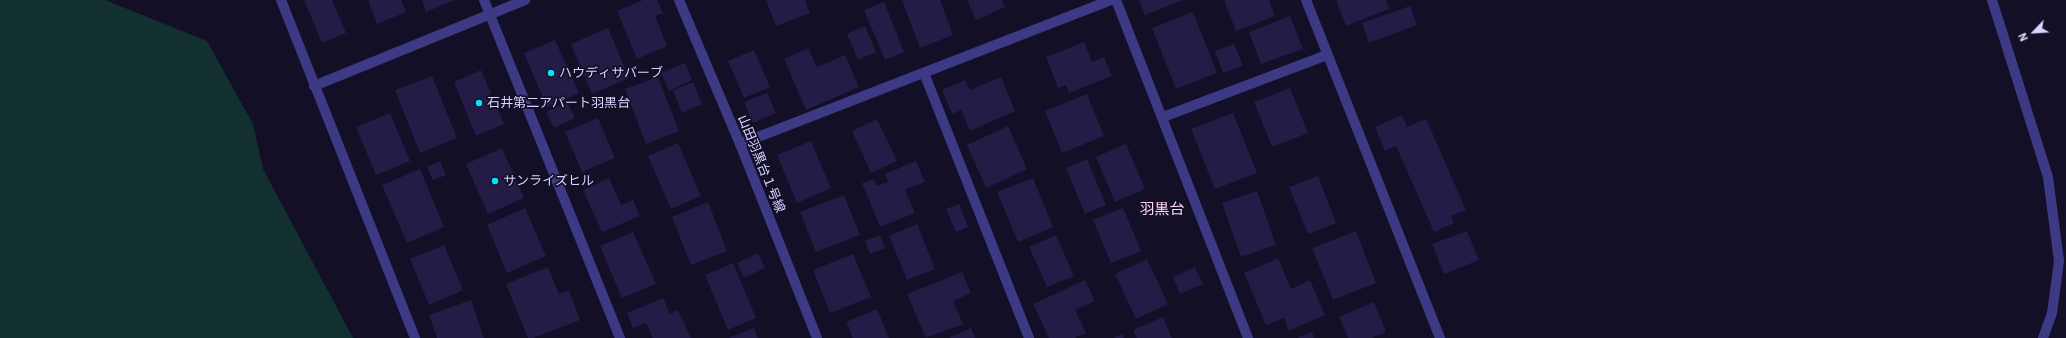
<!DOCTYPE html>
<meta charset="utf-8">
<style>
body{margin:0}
#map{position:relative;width:2066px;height:338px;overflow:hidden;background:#130f26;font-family:"IBM Plex Sans",sans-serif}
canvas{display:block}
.north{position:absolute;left:2014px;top:12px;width:40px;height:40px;-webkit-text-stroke:3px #130f26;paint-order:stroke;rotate:245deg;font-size:11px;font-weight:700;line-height:16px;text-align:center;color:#d9d4ff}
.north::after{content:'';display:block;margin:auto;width:14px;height:18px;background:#d9d4ff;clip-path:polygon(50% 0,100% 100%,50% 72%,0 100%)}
</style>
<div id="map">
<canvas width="2066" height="338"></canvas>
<div class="north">N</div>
</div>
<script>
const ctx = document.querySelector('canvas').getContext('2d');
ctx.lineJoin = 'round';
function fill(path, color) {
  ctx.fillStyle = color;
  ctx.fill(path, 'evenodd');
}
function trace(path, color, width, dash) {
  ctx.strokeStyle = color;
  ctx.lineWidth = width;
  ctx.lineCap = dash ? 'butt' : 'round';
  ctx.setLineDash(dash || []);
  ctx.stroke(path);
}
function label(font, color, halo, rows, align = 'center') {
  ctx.font = font + ' "IBM Plex Sans","Noto Sans JP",sans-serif';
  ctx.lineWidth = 3.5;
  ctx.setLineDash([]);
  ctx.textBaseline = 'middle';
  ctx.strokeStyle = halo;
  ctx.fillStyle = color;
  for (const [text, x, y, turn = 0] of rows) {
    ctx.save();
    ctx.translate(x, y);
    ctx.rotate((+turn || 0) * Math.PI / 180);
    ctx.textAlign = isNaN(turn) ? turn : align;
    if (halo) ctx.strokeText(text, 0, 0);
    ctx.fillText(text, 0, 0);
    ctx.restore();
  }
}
fill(new Path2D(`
 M0,0H105L207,41L253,124L263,169L353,338H0Z`), '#12302f');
fill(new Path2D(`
 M304,0H332L346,33L322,43Z
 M368,0H401L406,12L377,24Z
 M422,0H455L426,12Z
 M643,0H657L663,13L655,16L667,46L637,59L617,11Z
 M766,0H805L810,13L776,26Z
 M902,0H940L953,35L920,48Z
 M967,0H1002L1005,7L976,20Z
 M1139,0H1183L1145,15Z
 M1224,0H1269L1275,16L1236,31Z
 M1336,0H1386L1389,9L1346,26Z
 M884,2L904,52L885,60L864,10Z
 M1410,6L1417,25L1369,43L1362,23Z
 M1193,12L1217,73L1176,89L1152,28Z
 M1290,16L1303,49L1261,64L1249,32Z
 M865,26L876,52L858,60L847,34Z
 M608,28L629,78L592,94L571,44Z
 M555,40L579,93L547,107L524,53Z
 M1084,42L1092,62L1104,57L1112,76L1069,93L1066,85L1058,88L1046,57Z
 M1234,44L1243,66L1223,73L1215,51Z
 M808,48L817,67L845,55L859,87L806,110L784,59Z
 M754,50L770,87L744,98L728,61Z
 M685,63L692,80L669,91L661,73Z
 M481,70L504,124L476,136L454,82Z
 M432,76L457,138L420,153L395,90Z
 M658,77L679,131L646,144L625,89Z
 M1001,77L1015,111L970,131L961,110L952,114L942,90L965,80L970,90Z
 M693,82L702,104L682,113L673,90Z
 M1290,88L1308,133L1272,147L1254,102Z
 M767,93L776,113L753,123L744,102Z
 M1087,94L1104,136L1062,153L1045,111Z
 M567,102L575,118L554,128L546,112Z
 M390,113L410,161L376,175L356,127Z
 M1233,113L1257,173L1215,189L1191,129Z
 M1402,115L1407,127L1426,119L1466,210L1451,216L1454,223L1434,232L1396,146L1385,151L1375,127Z
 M598,118L615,158L582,172L565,132Z
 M877,119L897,161L871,173L852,131Z
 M1008,126L1027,169L986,188L967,145Z
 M811,141L831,188L797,203L777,155Z
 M678,143L701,196L671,209L648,156Z
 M1126,144L1145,189L1115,202L1096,157Z
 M502,148L524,198L488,214L466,164Z
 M1087,159L1106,205L1085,214L1066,168Z
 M440,161L446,175L433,180L427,167Z
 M916,161L925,182L905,190L915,213L880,227L862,183L874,179L877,186L888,182L885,174Z
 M420,169L444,227L407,243L382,185Z
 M1318,176L1336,223L1308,234L1289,187Z
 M609,178L621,205L633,200L640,216L602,232L583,190Z
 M1033,178L1053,227L1018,242L997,192Z
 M1257,191L1276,245L1241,257L1222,203Z
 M844,195L860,235L816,252L800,212Z
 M708,202L727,251L691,265L672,217Z
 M959,204L968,227L956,232L946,209Z
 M525,208L546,256L507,273L487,225Z
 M1123,208L1141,251L1111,263L1093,220Z
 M917,224L935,269L907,280L889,236Z
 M1356,231L1376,283L1333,300L1312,248Z
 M1467,231L1479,260L1444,274L1432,244Z
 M633,232L656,284L622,298L600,246Z
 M880,235L885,248L870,254L865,241Z
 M1056,235L1074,276L1047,287L1029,247Z
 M444,245L463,290L429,305L410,259Z
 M758,253L765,268L744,278L737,263Z
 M853,254L871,297L830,313L813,270Z
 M1278,258L1291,289L1310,280L1325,315L1289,331L1284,318L1266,325L1244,273Z
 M1147,259L1168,304L1136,319L1115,274Z
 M733,263L756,318L728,330L705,275Z
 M548,267L559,294L569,290L580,320L534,338H528L506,284Z
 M1195,267L1203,284L1180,294L1173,277Z
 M962,272L971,293L953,301L963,324L926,338L907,294Z
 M1085,280L1095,301L1075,310L1086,333L1075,338H1049L1033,304Z
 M663,298L670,314L678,310L691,338H653L646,323L633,328L627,313Z
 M471,300L484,338H437L429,315Z
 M1374,302L1386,332L1372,338H1348L1339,317Z
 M877,309L889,338H853L846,322Z
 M1163,317L1172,338H1137L1133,330Z
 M754,328L758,338H728Z
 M971,328L975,338H949Z
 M1312,332L1314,338H1297Z
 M1122,334L1124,338H1114Z`), '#241b47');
trace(new Path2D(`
 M484,0L620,338
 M1306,0L1440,338
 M924,73L1029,338
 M1163,117L1327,55
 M740,144L1111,0`), '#3d3a85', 10);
trace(new Path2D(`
 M281,0L415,338
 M679,0L740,144L817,338
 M1116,0L1248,338
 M1992,0L2048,177L2059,261L2052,313L2043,338
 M314,86L525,0`), '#3d3a85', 10);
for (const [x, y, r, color] of [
 [551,73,4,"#00e5ff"],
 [479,103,4,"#00e5ff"],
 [495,181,4,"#00e5ff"]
]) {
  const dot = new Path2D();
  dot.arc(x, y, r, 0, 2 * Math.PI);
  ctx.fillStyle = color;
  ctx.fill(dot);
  trace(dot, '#130f26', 1.5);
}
label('13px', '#d9d4ff', '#130f26', [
 ["ハウディサバーブ",559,73],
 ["石井第二アパート羽黒台",487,103],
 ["サンライズヒル",503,181]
], 'left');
label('13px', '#d9d4ff', '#130f26', [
 ["山田羽黒台１号線",761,164,68]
]);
label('15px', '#ffd6f0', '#130f26', [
 ["羽黒台",1162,210]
]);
</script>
